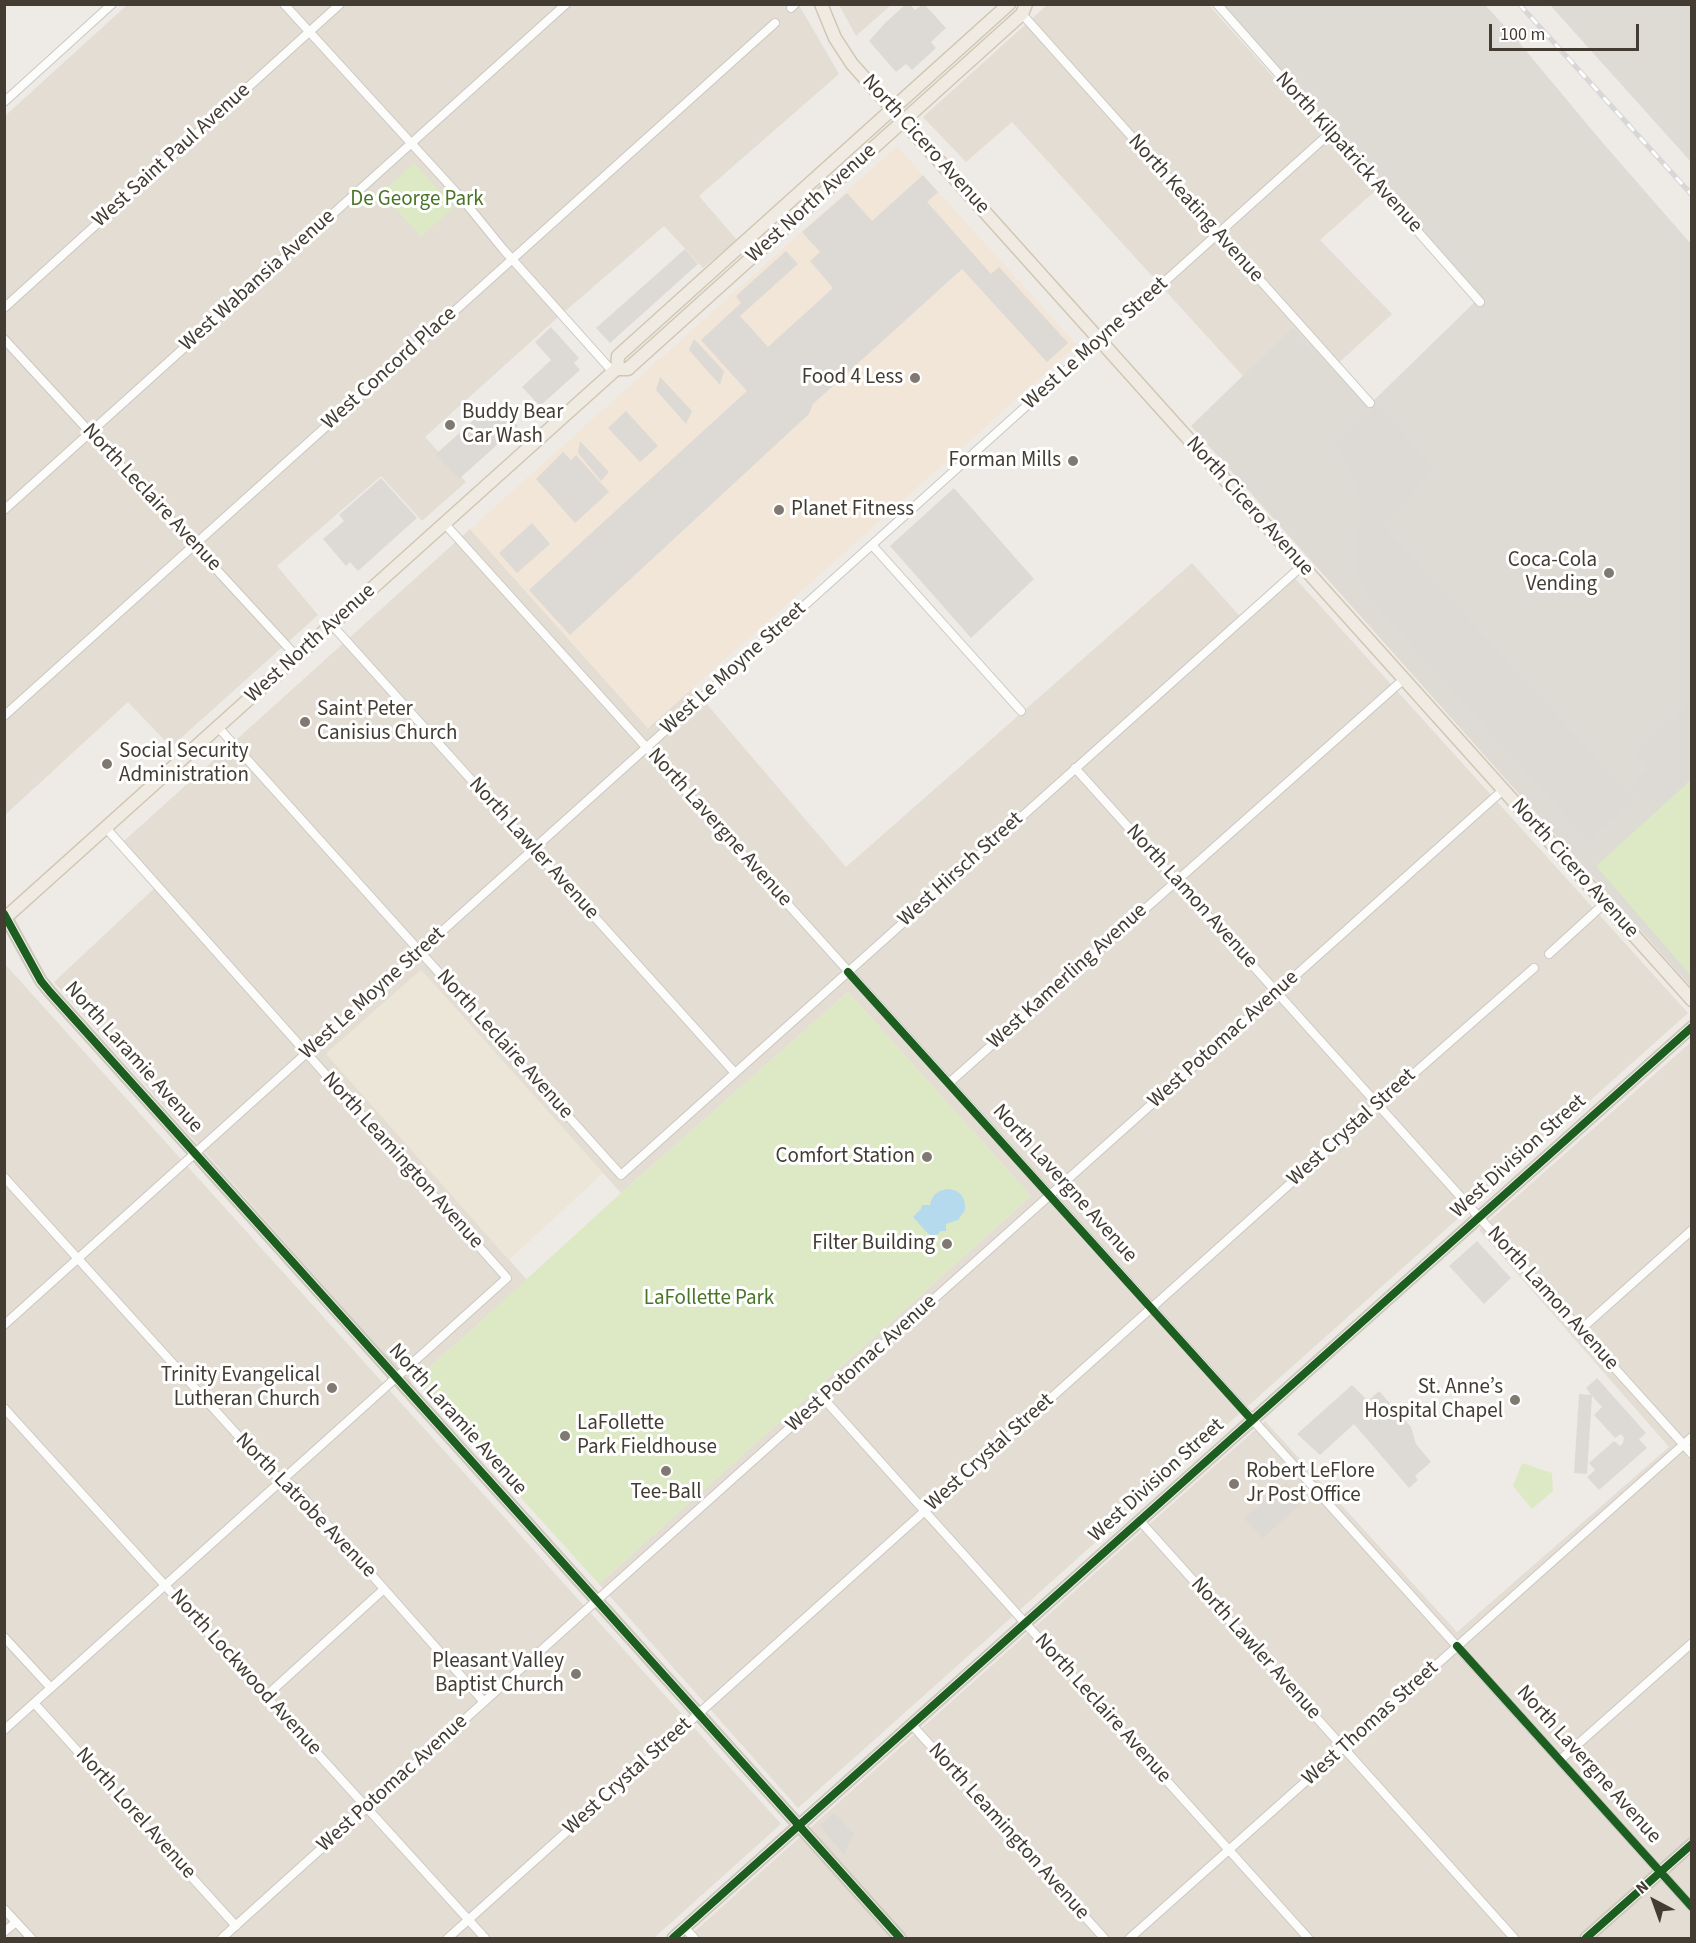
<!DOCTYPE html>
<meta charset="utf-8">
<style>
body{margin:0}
#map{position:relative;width:1696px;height:1943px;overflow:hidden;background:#eeebe6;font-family:"Source Sans 3",sans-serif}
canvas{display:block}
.frame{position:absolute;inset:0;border:6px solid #433c33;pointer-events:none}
.north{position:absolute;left:1624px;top:1871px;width:60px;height:60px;-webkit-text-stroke:4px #fff;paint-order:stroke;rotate:319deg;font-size:16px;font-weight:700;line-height:24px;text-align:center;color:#433c33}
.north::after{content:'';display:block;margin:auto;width:21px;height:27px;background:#433c33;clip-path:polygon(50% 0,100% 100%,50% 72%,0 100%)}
.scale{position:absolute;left:1489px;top:24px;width:150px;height:27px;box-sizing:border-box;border:3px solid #433c33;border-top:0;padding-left:8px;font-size:18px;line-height:21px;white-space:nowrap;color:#433c33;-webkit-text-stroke:4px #fff;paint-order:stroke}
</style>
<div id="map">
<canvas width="1696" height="1943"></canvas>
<div class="frame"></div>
<div class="north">N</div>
<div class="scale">100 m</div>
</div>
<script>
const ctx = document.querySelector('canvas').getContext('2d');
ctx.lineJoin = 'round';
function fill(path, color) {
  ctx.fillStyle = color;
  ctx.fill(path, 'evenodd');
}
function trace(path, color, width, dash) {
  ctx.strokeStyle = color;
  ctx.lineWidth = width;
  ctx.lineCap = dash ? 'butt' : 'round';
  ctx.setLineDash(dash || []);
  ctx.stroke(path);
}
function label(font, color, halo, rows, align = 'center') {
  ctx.font = font + ' "Source Sans 3",sans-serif';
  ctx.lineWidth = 6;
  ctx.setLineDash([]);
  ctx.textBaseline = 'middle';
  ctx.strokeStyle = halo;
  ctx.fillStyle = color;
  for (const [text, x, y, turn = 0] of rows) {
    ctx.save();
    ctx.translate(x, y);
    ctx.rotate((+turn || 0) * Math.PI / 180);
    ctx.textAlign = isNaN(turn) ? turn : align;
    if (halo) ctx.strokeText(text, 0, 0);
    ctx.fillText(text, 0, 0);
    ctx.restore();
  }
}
fill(new Path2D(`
 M127,5H799L839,74L699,196L737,240L703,268L664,226L556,319L425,437L466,482L422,521L381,476L277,566L318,615L171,747L128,702L5,815V116Z
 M839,5H891L856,36Z
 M1047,5H1209L1375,191L1320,240L1392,314L1332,369L1293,327L1243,376L1012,122L966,162L923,117Z
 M470,529L648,728L693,688L846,867L1192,563L1246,623L1295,578L1688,1013L798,1808L599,1584L1031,1196L848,992L621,1193L421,970L327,1053L527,1280L411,1384L54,982L160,883L124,841Z
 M4,963L781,1824L654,1938H5Z
 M1691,1042V1938H687L1265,1421L1457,1632L1669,1447L1479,1230Z`), '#e3ddd3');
fill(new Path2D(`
 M897,146L1077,345L648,728L470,529Z`), '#f2e6d8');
fill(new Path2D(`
 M1221,5H1485L1512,34L1602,142L1691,244V987L1191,426L1293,327L1368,406L1481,296Z
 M1550,5H1691V162Z`), '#dedad4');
fill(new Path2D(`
 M421,970L603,1173L509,1260L326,1054Z`), '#ece6d8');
fill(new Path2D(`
 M414,163L454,207L421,237L381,193Z
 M1691,780V976L1596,866Z
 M848,992L1031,1196L599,1584L415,1381L621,1193Z
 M1522,1463L1552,1473L1553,1491L1532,1509L1513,1486Z`), '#dde9c5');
fill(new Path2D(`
 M905,5H910L915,10L922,5H925L946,28L931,42L936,48L912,70L906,64L896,72L869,41L885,23Z
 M923,175L938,192L927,202L991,274L999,267L1068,343L1047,362L962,269L813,404L809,414L570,635L529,590L747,391L701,340L741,303L736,296L786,251L798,264L740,316L768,347L833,288L810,261L820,252L802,232L847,193L872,221Z
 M685,249L698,264L610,343L596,328Z
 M551,327L579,358L574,363L580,370L540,406L522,387L551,360L535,342Z
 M694,339L724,371L720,385L689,350Z
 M660,377L692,411L686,424L656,390Z
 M495,401L518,426L459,479L436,454Z
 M1378,406L1434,469L1382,525L1634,800L1589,841L1385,615L1359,582L1356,547L1360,518L1359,498L1355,478L1350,466L1336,444Z
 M626,411L658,446L640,462L608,428Z
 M580,441L609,472L601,481L578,453Z
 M563,452L571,460L576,455L609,492L575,523L536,479Z
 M381,478L417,518L358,571L350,562L346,566L323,539L344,521L339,515Z
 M954,488L1034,579L971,638L890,546Z
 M532,523L550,544L517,573L499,553Z
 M1691,702V775L1664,800L1659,802L1646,801L1630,785L1649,768L1635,753Z
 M1477,1241L1511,1278L1484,1304L1449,1266Z
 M1597,1378L1646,1433L1639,1439L1647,1448L1599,1490L1587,1477L1595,1470L1589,1463L1614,1441L1620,1446L1623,1443L1624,1438L1621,1434L1615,1438L1594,1415L1602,1407L1592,1396L1587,1474L1574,1473L1579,1394L1591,1395L1586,1388Z
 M1352,1385L1368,1401L1379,1391L1411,1427L1416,1444L1431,1462L1415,1476L1418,1480L1409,1488L1354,1424L1320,1455L1297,1434Z
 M1286,1482L1304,1501L1263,1538L1244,1518Z
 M834,1813L854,1834L844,1854L820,1826Z`), '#dddad6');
fill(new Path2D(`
 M950,1189C961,1191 966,1199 965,1210L958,1220L946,1224V1231H941L933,1239L913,1217L921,1209L922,1205H930C932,1194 939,1189 950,1189Z`), '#b5daed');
const street = new Path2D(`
 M284,4L464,201L503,249L613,372
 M1217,4L1480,302
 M791,8L795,4
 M1022,14L1370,403
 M4,102L112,4
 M4,308L340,4
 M4,339L297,657
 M4,510L566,4
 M445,524L1692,1907
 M872,545L1021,711
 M332,625L735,1073
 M4,716L775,23
 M218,727L621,1175L1302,566
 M1075,768L1692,1454
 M1549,954L1605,903
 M949,1083L1404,679
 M4,1177L271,1472L294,1487L484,1702
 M4,1325L1330,133
 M1580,1330L1692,1230
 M824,1399L1308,1938
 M4,1408L485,1938
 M1140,1521L1514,1938
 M4,1637L51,1688
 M266,1696L384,1589
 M34,1703L236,1926
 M912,1725L1104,1938
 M4,1730L507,1278L106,828
 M1560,1760L1692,1643
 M4,1909L31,1938
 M685,1928L694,1938
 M4,1932L16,1922
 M222,1938L596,1601L1503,790
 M448,1938L1378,1105L1534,968
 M1130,1938L1692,1437`);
const secondary = new Path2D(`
 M4,914L41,981L50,992L900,1938
 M673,1938L1692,1027
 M1586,1938L1692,1844`);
const primary = new Path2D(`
 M821,4L835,38L852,64L1692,1000
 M617,369L618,356L1009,4
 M4,919L613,372L617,369H628L630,367L1022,14L1026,4`);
trace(street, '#cbc7c2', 10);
trace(secondary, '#cec8bd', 14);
trace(primary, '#d1c6b3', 15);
trace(street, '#fcfcfb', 8);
trace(secondary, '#f6f3ec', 10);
trace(primary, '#f0ebe2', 12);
const rail = new Path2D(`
 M1519,4L1692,195`);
trace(rail, '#d8d7d7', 5);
trace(rail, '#fff', 3, [9]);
trace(new Path2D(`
 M4,914L41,981L50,992L900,1938
 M848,972L1252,1420
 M1457,1646L1692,1907
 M673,1938L1692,1027
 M1586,1938L1692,1844`), '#1b5e20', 8);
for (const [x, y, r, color] of [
 [915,378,6,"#7f7972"],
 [450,425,6,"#7f7972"],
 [1073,461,6,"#7f7972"],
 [779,510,6,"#7f7972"],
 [1609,573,6,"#7f7972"],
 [305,722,6,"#7f7972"],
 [107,764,6,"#7f7972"],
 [927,1157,6,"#7f7972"],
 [947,1244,6,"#7f7972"],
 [332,1388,6,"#7f7972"],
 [1515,1400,6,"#7f7972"],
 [565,1436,6,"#7f7972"],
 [666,1471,6,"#7f7972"],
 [1234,1484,6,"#7f7972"],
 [576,1674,6,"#7f7972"]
]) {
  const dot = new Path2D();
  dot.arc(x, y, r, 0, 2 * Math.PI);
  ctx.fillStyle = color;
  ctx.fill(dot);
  trace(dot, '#fff', 2);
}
label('21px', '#433c33', '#fff', [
 ["North Cicero Avenue",925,145,48],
 ["North Kilpatrick Avenue",1348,153,48],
 ["West Saint Paul Avenue",172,156,-42],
 ["West North Avenue",812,204,-42],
 ["North Keating Avenue",1195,209,48],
 ["West Wabansia Avenue",258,281,-42],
 ["West Le Moyne Street",1096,344,-42],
 ["West Concord Place",390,369,-42],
 ["North Leclaire Avenue",151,498,47],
 ["North Cicero Avenue",1249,507,48],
 ["West North Avenue",311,644,-42],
 ["West Le Moyne Street",734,669,-42],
 ["North Lavergne Avenue",719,828,48],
 ["North Lawler Avenue",533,849,48],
 ["North Cicero Avenue",1574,869,48],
 ["West Hirsch Street",961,870,-42],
 ["North Lamon Avenue",1191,897,48],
 ["West Kamerling Avenue",1068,977,-42],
 ["West Le Moyne Street",373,994,-42],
 ["West Potomac Avenue",1224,1040,-42],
 ["North Leclaire Avenue",504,1045,48],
 ["North Laramie Avenue",133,1058,48],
 ["West Crystal Street",1352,1128,-42],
 ["West Division Street",1519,1157,-42],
 ["North Leamington Avenue",402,1161,48],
 ["North Lavergne Avenue",1064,1184,48],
 ["North Lamon Avenue",1552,1299,48],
 ["West Potomac Avenue",862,1364,-42],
 ["North Laramie Avenue",457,1420,48],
 ["West Crystal Street",990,1453,-42],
 ["West Division Street",1157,1481,-42],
 ["North Latrobe Avenue",305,1506,46],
 ["North Lawler Avenue",1255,1649,48],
 ["North Lockwood Avenue",245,1673,48],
 ["North Leclaire Avenue",1102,1709,48],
 ["West Thomas Street",1371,1724,-42],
 ["North Lavergne Avenue",1588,1765,48],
 ["West Crystal Street",628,1777,-42],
 ["West Potomac Avenue",393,1784,-42],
 ["North Lorel Avenue",135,1814,48],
 ["North Leamington Avenue",1008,1832,48]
]);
label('21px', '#497527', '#fff', [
 ["De George Park",417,200],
 ["LaFollette Park",709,1299]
]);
label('21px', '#433c33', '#fff', [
 ["Food 4 Less",903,378],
 ["Buddy Bear",462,413,"left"],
 ["Car Wash",462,437,"left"],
 ["Forman Mills",1061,461],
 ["Planet Fitness",791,510,"left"],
 ["Coca-Cola",1597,561],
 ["Vending",1597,585],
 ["Saint Peter",317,710,"left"],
 ["Canisius Church",317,734,"left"],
 ["Social Security",119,752,"left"],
 ["Administration",119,776,"left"],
 ["Comfort Station",915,1157],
 ["Filter Building",935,1244],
 ["Trinity Evangelical",320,1376],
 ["Lutheran Church",320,1400],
 ["St. Anne’s",1503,1388],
 ["Hospital Chapel",1503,1412],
 ["LaFollette",577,1424,"left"],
 ["Park Fieldhouse",577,1448,"left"],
 ["Robert LeFlore",1246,1472,"left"],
 ["Jr Post Office",1246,1496,"left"],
 ["Tee-Ball",666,1493,"center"],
 ["Pleasant Valley",564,1662],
 ["Baptist Church",564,1686]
], 'right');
</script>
